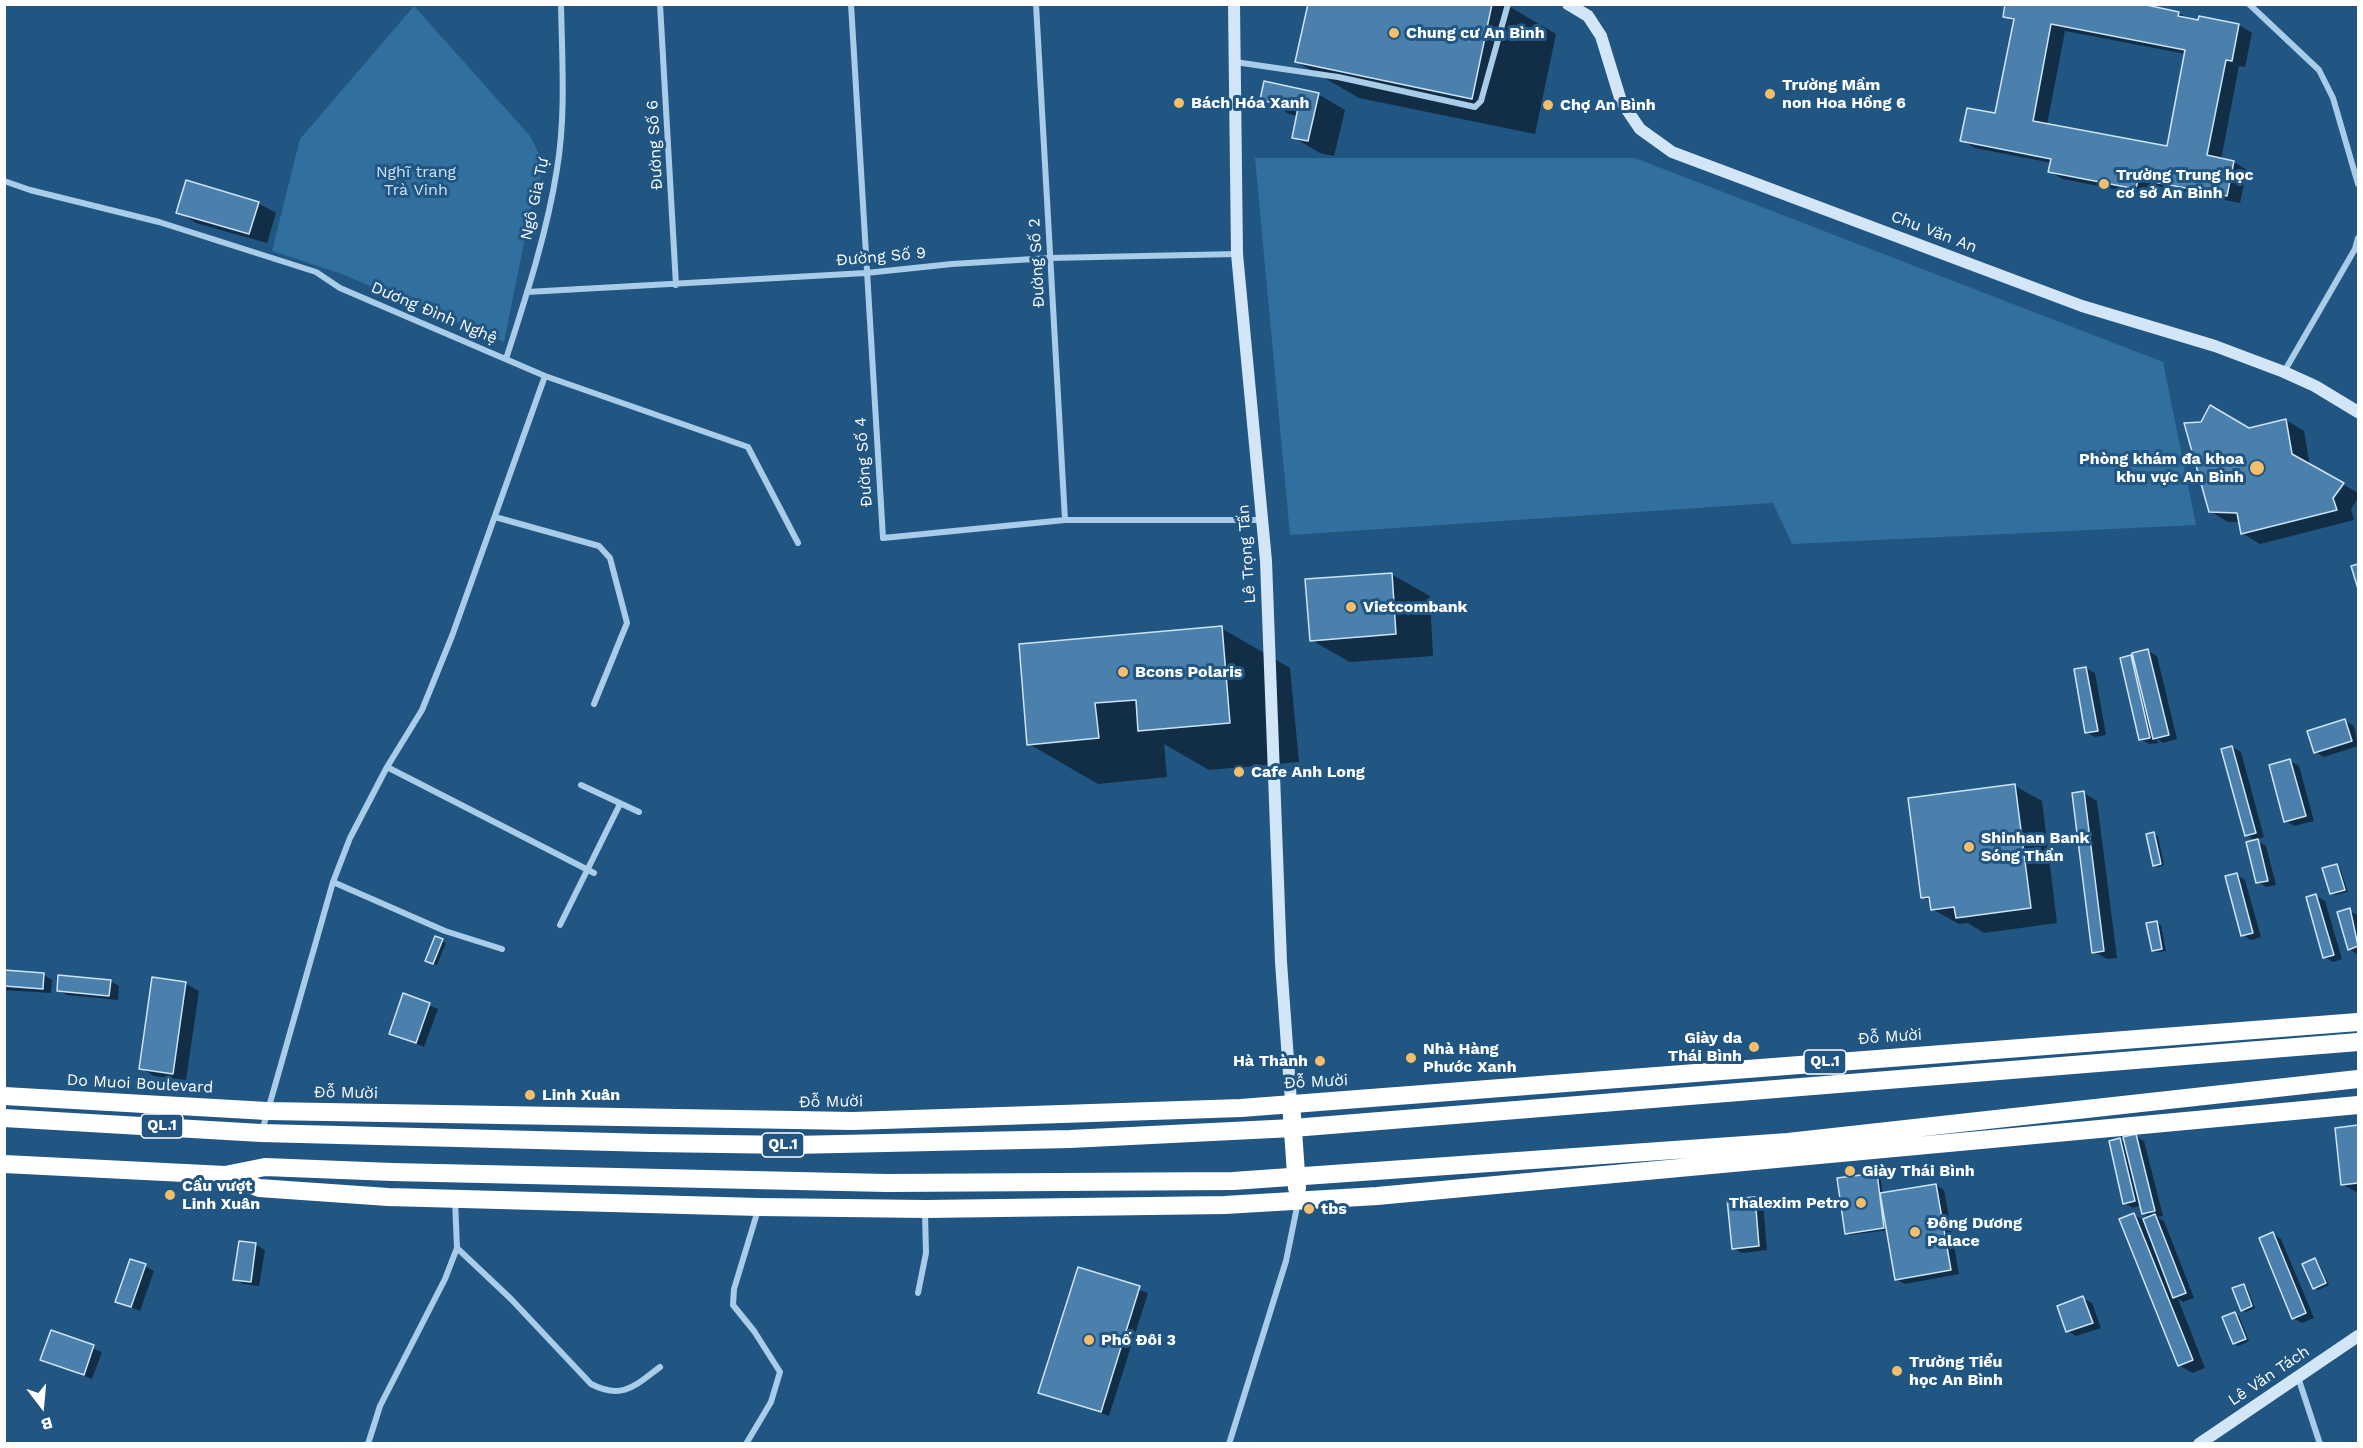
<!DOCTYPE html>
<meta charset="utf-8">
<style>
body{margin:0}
#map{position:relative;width:2363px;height:1448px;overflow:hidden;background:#215683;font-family:"Work Sans",sans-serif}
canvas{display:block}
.frame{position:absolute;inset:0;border:6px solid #fff;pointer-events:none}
.north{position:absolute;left:12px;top:1376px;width:60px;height:60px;-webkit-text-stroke:4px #215683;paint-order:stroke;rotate:164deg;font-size:16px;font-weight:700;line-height:24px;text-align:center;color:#fff}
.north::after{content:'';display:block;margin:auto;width:21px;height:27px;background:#fff;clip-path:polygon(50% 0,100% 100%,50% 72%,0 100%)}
</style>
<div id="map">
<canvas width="2363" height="1448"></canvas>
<div class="frame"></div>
<div class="north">B</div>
</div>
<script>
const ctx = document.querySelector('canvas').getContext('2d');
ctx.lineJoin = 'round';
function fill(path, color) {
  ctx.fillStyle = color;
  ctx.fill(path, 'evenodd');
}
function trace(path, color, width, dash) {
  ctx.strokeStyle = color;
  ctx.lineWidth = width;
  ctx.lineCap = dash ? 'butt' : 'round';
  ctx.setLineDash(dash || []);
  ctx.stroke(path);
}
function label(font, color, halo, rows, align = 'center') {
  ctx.font = font + ' "Work Sans",sans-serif';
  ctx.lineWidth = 6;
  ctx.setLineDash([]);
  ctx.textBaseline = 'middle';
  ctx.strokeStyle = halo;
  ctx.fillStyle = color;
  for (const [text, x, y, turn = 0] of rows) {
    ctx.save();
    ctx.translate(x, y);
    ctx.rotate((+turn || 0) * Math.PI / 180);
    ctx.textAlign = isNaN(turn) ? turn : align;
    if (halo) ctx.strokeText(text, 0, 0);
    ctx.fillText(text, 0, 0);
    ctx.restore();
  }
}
fill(new Path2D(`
 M414,6L530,136L544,164L529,218L504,342L339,273L272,251L300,139Z
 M1255,158H1635L2163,362L2196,525L1792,544L1773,503L1290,535Z`), '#316f9f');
fill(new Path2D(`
 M1309,4H1505L1556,34L1535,134L1359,98L1297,62Z
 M2179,13L2191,20L2199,22L2200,18L2239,25L2252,33L2245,67L2239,66L2221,160L2234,162L2247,170L2240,203L2151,185L2149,196L2063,179L2050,172L2052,163L1975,148L1962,140L1996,115L2015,22L2004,16ZM2065,31L2186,54L2168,148L2047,125Z
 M1318,94L1345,110L1334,156L1320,153L1293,137L1298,116L1289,114L1262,99Z
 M258,203L276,213L267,243L196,223L178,212Z
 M2286,420L2304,431L2310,466L2328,504L2330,505L2344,485L2358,493V498L2351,509L2354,520L2260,544L2242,533L2240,522H2228L2210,511L2249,429Z
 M1391,574L1430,596L1433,656L1350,662L1311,640Z
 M1221,628L1290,668L1299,762L1209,770L1164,744L1167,777L1098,784L1029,744L1020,646Z
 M2148,651L2157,656L2177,739L2163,743L2157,739L2158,743L2149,744L2141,739L2131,657L2136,660Z
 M2086,668L2095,673L2106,735L2095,737L2086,732Z
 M2345,721L2354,726L2358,746L2324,757L2315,752Z
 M2232,747L2241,752L2264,837L2256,840L2266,846L2276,885L2266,887L2258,882L2256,841L2246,835Z
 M2290,761L2299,766L2314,821L2294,826L2286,821Z
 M2015,786L2042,801L2057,923L1984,933L1968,923L1959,924L1932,909V902L1922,897Z
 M2084,793L2097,801L2117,958L2107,959L2094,952Z
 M2154,834L2158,836L2164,865L2158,867L2154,865Z
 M2336,865L2340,868L2348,892L2335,895L2332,893Z
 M2237,875L2245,880L2261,937L2251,940L2242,935Z
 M2316,896L2325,901L2342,959L2333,962L2325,957Z
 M2349,910L2358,916L2357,954L2349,949Z
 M2157,923L2161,925L2166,951L2157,952L2153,950Z
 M436,938L446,943L437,965L431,962Z
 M4,972L43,975L52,980L51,993L4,990Z
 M110,981L119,986L118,1000L67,995L58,990Z
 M185,983L199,991L186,1080L154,1076L141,1068Z
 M404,995L438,1009L424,1047L391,1033Z
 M2358,1127V1191L2356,1192L2342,1184L2337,1129Z
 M2135,1136L2144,1141L2163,1216L2157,1217L2164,1221L2194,1298L2183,1302L2178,1299L2205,1368L2192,1373L2179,1365L2134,1215L2144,1220L2151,1218L2143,1213L2141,1205L2133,1208L2124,1203L2120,1140L2126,1143Z
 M1876,1174L1880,1176L1883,1195L1936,1185L1944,1190L1959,1274L1905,1284L1896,1279L1888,1230L1850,1235L1846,1233Z
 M1754,1198L1763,1203L1767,1250L1742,1253L1733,1248Z
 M2273,1234L2281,1239L2314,1318L2302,1323L2293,1318Z
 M240,1242L256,1245L265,1250L259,1286L243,1284L235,1279Z
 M2314,1260L2318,1262L2329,1285L2318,1290L2314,1287Z
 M145,1266L154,1271L140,1311L117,1301Z
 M1079,1269L1148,1293L1109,1416L1040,1392Z
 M2244,1285L2247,1288L2255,1308L2246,1312L2242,1310Z
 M2083,1298L2092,1303L2101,1328L2076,1336L2068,1331Z
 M2235,1314L2239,1316L2249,1341L2238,1346L2234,1343Z
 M51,1332L102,1352L92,1379L42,1360Z`), '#0007');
const building = new Path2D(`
 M1308,4H1492L1472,99L1295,62Z
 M2005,4H2142L2179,12L2178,16L2198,20L2199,16L2239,24L2232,61L2226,60L2207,155L2234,161L2227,196L2138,179L2136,189L2048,172L2051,159L1960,141L1967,108L1995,113L2014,19L2003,17ZM2051,24L2185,50L2167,146L2033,121Z
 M1264,81L1319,93L1308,141L1292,138L1298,108L1260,100Z
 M186,180L259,202L249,234L176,213Z
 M2210,405L2249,428L2286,419L2292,454L2344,483L2333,498L2337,510L2241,534L2237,513L2209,512L2184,423L2201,422Z
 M2358,564V589L2351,566Z
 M1392,573L1396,634L1310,641L1305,579Z
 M1222,626L1230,723L1138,731L1136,700L1095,703L1099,738L1027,745L1019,644Z
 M2148,649L2169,735L2153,739L2132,653Z
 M2131,655L2150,738L2139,740L2120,658Z
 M2086,667L2098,731L2085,733L2074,669Z
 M2345,719L2352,741L2314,753L2307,731Z
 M2232,746L2256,833L2245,836L2221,749Z
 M2290,759L2306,816L2284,822L2269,765Z
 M2015,784L2031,908L1956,918L1954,907L1931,910L1929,897L1921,898L1908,798Z
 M2084,791L2104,951L2092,953L2072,793Z
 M2154,832L2161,864L2153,866L2146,834Z
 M2258,839L2268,881L2256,883L2246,842Z
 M2337,864L2345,890L2330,894L2322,868Z
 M2237,873L2253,933L2241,936L2225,876Z
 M2316,894L2334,955L2323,958L2306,897Z
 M2350,908L2358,946L2348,950L2337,912Z
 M2157,921L2162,949L2152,951L2146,923Z
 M435,936L443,939L433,964L425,961Z
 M4,970L44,973L43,989L4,986Z
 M58,975L111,980L109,996L57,991Z
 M152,977L186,982L173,1074L139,1069Z
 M403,993L430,1003L416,1043L389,1034Z
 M2358,1125V1183L2341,1185L2335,1128Z
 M2136,1134L2155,1211L2142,1214L2123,1137Z
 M2120,1138L2135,1201L2123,1204L2109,1141Z
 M1877,1173L1884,1228L1845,1234L1837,1178Z
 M1936,1184L1951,1270L1895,1280L1880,1193Z
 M1755,1197L1759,1246L1732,1249L1727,1199Z
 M2134,1213L2193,1360L2178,1366L2119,1219Z
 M2155,1214L2186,1293L2173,1298L2143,1219Z
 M2273,1232L2306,1313L2292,1319L2259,1238Z
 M239,1241L256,1243L251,1282L233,1280Z
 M2315,1258L2326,1283L2313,1289L2302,1264Z
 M130,1259L146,1264L131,1307L115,1302Z
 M1078,1267L1140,1286L1101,1412L1038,1393Z
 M2244,1284L2252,1306L2241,1311L2232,1288Z
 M2083,1296L2093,1323L2066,1332L2057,1306Z
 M2235,1312L2246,1339L2233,1344L2222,1317Z
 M51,1330L94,1345L84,1375L40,1360Z`);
fill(building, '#4a80ab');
trace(building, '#cde4f6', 1.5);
trace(new Path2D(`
 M660,4L676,285
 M851,4L883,538L1065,520H1262
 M1036,4L1065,520
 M2249,4L2319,70L2333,98L2358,184
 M1235,62L1338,77L1475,107L1481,101L1508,4
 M4,181L30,190L159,222L316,272L340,288L545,376L748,447L798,543
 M527,292L866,273L952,264L1050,258L1237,254
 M506,359C526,297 547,233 557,169C566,115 562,59 561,4
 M2284,372L2355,249L2358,238
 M495,517L599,546L610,558L627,623L594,704
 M387,767L594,873
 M581,785L639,812
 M333,882L445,931L502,949
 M560,925L620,804
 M262,1131L333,882L350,838L387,767L422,710L452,636L545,376
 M457,1248L511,1299L591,1384C622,1400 635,1386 660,1367
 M918,1293L926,1253L925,1213
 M2298,1377L2320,1444
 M368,1444L380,1406L445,1279L457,1248L455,1200
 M746,1444L771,1402L780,1372L754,1331L733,1305L734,1289L758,1210
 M1229,1444L1286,1261L1298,1202`), '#a9cce9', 6);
trace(new Path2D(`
 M1234,4L1237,254L1266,561L1281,962L1291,1102
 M1568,4L1588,16L1601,36L1621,101L1640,129L1672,152L2082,306L2215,346L2284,372L2315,386L2358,412
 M2199,1444L2358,1336`), '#d3e6f7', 12);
trace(new Path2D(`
 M4,1096L267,1111L853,1121L1241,1108L2358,1022
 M1291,1102L1297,1188
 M4,1118L261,1133L652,1143L793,1145L1070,1139L1293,1128L2358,1042
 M4,1164L225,1175L265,1167L392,1172L887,1183L1233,1181L1788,1142L2358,1079
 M226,1175L259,1188L388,1197L759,1207L926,1209L1225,1205L1377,1196L2358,1105`), '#fff', 18);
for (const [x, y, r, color] of [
 [1394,33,6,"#f5be6a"],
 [1770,94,6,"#f5be6a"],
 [1179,103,6,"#f5be6a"],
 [1548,105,6,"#f5be6a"],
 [2104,184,6,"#f5be6a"],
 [2257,468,8,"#f5be6a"],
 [1351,607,6,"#f5be6a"],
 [1123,672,6,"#f5be6a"],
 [1239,772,6,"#f5be6a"],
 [1969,847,6,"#f5be6a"],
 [1754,1047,6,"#f5be6a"],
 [1411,1058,6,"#f5be6a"],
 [1320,1061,6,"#f5be6a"],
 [530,1095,6,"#f5be6a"],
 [1850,1171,6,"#f5be6a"],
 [170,1195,6,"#f5be6a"],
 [1861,1203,6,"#f5be6a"],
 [1309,1209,6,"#f5be6a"],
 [1915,1232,6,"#f5be6a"],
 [1089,1340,6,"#f5be6a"],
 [1897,1371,6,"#f5be6a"]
]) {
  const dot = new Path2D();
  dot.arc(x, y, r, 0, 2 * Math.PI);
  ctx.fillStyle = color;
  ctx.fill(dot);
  trace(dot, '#215683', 2);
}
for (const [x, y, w] of [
 [1825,1062,42],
 [162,1126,42],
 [783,1145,42]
]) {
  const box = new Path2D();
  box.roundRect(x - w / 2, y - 12, w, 24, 4.5);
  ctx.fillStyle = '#215683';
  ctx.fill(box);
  trace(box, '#fff', 1.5);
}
label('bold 15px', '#fff', null, [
 ["QL.1",1825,1062],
 ["QL.1",162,1126],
 ["QL.1",783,1145]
]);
label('bold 16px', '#fff', '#215683', [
 ["Chung cư An Bình",1406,33],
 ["Trường Mầm",1782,85],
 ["non Hoa Hồng 6",1782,103],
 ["Bách Hóa Xanh",1191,103],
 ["Chợ An Bình",1560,105],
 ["Trường Trung học",2116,175],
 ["cơ sở An Bình",2116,193],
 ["Phòng khám đa khoa",2244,459,"right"],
 ["khu vực An Bình",2244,477,"right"],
 ["Vietcombank",1363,607],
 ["Bcons Polaris",1135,672],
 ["Cafe Anh Long",1251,772],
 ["Shinhan Bank",1981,838],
 ["Sóng Thần",1981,856],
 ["Giày da",1742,1038,"right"],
 ["Thái Bình",1742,1056,"right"],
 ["Nhà Hàng",1423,1049],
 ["Phước Xanh",1423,1067],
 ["Hà Thành",1308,1061,"right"],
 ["Linh Xuân",542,1095],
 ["Giày Thái Bình",1862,1171],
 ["Cầu vượt",182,1186],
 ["Linh Xuân",182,1204],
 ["Thalexim Petro",1849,1203,"right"],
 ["tbs",1321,1209],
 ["Đông Dương",1927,1223],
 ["Palace",1927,1241],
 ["Phố Đôi 3",1101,1340],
 ["Trường Tiểu",1909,1362],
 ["học An Bình",1909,1380]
], 'left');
label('16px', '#fff', '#215683', [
 ["Đường Số 6",655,145,-93],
 ["Ngô Gia Tự",535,199,-78],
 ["Chu Văn An",1934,232,21],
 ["Đường Số 9",881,257,-5],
 ["Đường Số 2",1037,263,-93],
 ["Dương Đình Nghệ",434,313,23],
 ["Đường Số 4",864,462,-94],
 ["Lê Trọng Tấn",1247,554,-94],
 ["Đỗ Mười",1890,1037,-4],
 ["Đỗ Mười",1316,1082,-3],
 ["Do Muoi Boulevard",140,1084,3],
 ["Đỗ Mười",346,1093,1],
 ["Đỗ Mười",831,1102,-1],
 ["Lê Văn Tách",2269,1376,-34]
]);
label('16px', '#cde4f6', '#215683', [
 ["Nghĩ trang",416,172],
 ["Trà Vinh",416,190]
]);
</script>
